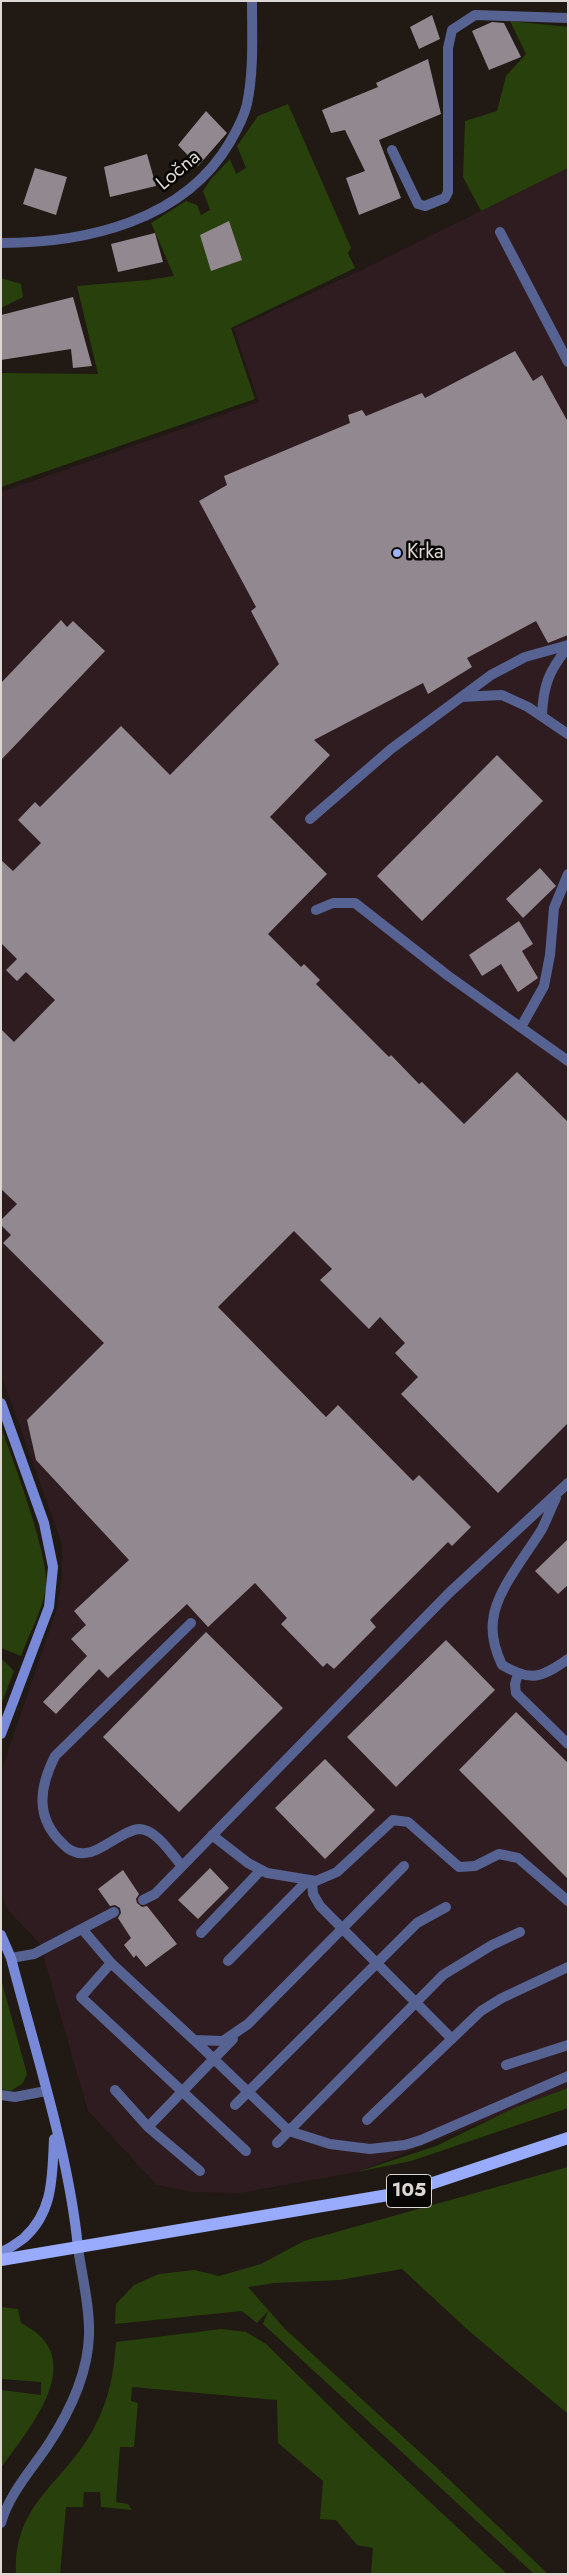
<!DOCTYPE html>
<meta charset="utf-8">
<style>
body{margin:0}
#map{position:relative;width:569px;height:2575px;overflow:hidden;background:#211913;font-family:Jost,sans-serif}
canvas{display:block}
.frame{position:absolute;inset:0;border:2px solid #ddd8d4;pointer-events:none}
</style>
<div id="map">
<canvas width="569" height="2575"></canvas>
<div class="frame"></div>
</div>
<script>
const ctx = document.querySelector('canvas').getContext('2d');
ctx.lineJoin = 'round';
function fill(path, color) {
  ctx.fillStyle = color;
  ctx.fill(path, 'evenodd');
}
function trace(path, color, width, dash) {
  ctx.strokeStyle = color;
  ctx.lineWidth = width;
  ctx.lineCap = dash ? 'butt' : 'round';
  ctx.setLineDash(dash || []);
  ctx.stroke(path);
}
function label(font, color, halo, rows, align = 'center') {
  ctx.font = font + ' Jost,sans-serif';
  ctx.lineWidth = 5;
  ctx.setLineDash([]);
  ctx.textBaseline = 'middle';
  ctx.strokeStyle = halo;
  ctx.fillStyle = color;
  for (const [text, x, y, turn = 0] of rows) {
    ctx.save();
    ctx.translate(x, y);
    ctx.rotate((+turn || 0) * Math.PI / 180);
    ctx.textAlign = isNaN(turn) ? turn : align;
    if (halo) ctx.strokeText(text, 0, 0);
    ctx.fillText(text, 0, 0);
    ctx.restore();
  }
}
fill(new Path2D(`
 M568,168V2088L357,2172L240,2193L192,2192L157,2185L88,2111L40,1944L7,1909L1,1891V1772L57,1608L62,1578V1544L1,1374V492L259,402L234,329L359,271Z`), '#2f1c20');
fill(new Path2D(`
 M510,21L568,27V168L481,211L463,177L465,121L497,111L506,76L526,54Z
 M288,104L351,248L348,253L355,268L231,328L255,399L1,487V373L98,374L77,286L148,280L174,276L151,223L186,201L197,205L201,215L210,210L203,191L211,179L230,159L236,174L246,168L237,146L258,116Z
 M1,278L21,284L23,297L1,308Z
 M1,1427C12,1457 51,1561 46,1588C42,1611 29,1634 21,1656L1,1648Z
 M1,1658L14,1671L1,1705Z
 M1,1979L27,2074L23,2083L11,2091L1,2089Z
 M568,2088V2108L411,2161L357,2172L436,2146L514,2108Z
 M568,2167V2414L469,2331L402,2269L340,2280L275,2283L248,2287L285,2329L435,2466L548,2574H534L263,2324L268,2311L257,2323L242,2311L115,2324L116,2304L134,2285L159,2274L194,2270L219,2276L261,2264L304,2241Z
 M1,2307L18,2309L21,2323C92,2358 29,2428 1,2468V2390L41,2395V2382L1,2379Z
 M221,2329L246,2332L266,2344L367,2443L507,2574H371L373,2548L357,2545L336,2520L320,2519L323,2481L278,2443L277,2400L132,2387L131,2401L138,2403L134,2447H120L116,2502L128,2504L132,2510L101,2507L100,2492H84L83,2507H66L60,2574H16C13,2501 66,2483 95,2426C109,2399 114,2373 116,2342Z`), '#28400c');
fill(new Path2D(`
 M432,15L440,39L419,49L410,27Z
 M492,22L504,23L521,57L489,70L472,31Z
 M428,59L441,114L379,140L401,198L359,215L346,178L365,171L345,130L331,133L322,110L378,87L376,83Z
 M206,111L227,133L198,166L178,145Z
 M147,154L156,186L110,197L104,167Z
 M35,168L67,177L56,215L23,204Z
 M229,221L242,260L211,271L200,235Z
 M155,233L163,262L118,272L111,244Z
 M73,297L92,366L73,368L71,349L1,360V315Z
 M515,351L533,381L542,375L568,422V635L548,643L536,621L467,658L472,667L428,694L423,683L314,740L330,755L270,817L327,874L268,934L301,967L304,964L320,980L316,984L389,1057L391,1055L419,1084L422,1082L464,1124L517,1072L568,1122V1423L498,1493L401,1394L418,1377L395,1353L405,1343L380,1317L369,1329L320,1280L332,1269L294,1231L218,1307L326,1417L338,1405L413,1481L419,1475L471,1527L452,1546L448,1542L370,1620L376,1627L334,1669L327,1663L323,1667L281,1624L287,1618L255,1583L208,1627L187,1604L108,1678L99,1669L56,1714L43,1702L87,1656L71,1639L86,1625L74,1611L129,1560L36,1460L27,1420L104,1343L3,1243L11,1235L1,1225V1220L17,1204L1,1189V1029L14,1042L55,1000L26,972L17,981L6,970L17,959L1,943V860L13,871L41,843L18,820L35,802L40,807L121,726L170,775L279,664L251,611L256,607L199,501L227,485L224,476L350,423L348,415L362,410L366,416L422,393L425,398Z
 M61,620L67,627L73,621L105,651L1,760V683Z
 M497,755L543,801L422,921L377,876Z
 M540,868L556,886L523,918L506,899Z
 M519,921L533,944L522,951L538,978L518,992L501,964L482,976L469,955Z
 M568,1539V1585L558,1594L535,1571Z
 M206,1632L283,1708L179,1812L103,1737Z
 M446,1640L495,1690L396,1787L347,1737Z
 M516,1712L568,1763V1879L459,1770Z
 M325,1759L375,1810L325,1859L275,1808Z
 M210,1868L229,1888L198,1919L178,1900Z
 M123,1870L139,1894L136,1899L137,1903L142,1907L147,1906L177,1944L146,1967L136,1955L134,1958L124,1945L131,1938L118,1918L121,1913L120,1908L115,1905L110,1906L98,1889Z`), '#928890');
trace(new Path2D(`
 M500,232L568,362
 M461,697L502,695L528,707L568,734
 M542,716C543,685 549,671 568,647
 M310,819L391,749L491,675L525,657L568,645
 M316,910L333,903H355L447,975L568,1061
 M521,1027L544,986L550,955L554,908L568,874
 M556,1498C551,1508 547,1519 542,1529C527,1554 495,1592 493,1621C491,1636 496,1652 502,1665C531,1682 541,1678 568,1659
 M518,1674L515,1684L516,1693L568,1744
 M212,1835L248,1863L267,1873L316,1881L337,1872L393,1820L408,1822L459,1867L475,1866L499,1854L518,1858L568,1901
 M182,1866C172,1855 157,1830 140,1829C126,1829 105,1848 91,1852C80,1855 70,1852 63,1844C35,1818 39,1788 55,1756L191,1623
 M312,1881L313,1894L320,1906L452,2039
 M143,1900L155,1894L449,1593L568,1483
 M83,1930L111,1963L194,2040L223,2041L248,2024L404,1866
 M201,1933L261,1870
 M11,1958L34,1954L114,1912
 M228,1961L308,1880
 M111,1963L81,1997L246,2151
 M194,2040L289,2131L330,2144L370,2149L405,2145L421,2140L568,2076
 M506,2065L568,2045
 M115,2090L148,2127L200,2171
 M235,2105L417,1923L446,1907
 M367,2120L481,2011L502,1998L568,1967
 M148,2127L233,2039
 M277,2143L443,1975L492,1945L520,1932`), '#566292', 10);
trace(new Path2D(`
 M392,150L418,204L425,206L445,198L448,192V48L452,30L475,15L568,18
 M1,243C86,243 184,221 230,142C237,130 244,117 247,104C254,70 252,35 252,1
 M1,2095L15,2097L46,2091
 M1,2523C9,2494 32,2469 48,2445C69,2413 88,2374 89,2335C90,2307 82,2276 78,2248`), '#566292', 10);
trace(new Path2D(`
 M1,1403L44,1523L53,1567L49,1607L1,1734
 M1,1935L11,1958C35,2051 69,2154 78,2248
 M1,2252C10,2249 17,2243 24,2238C54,2211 52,2176 54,2139`), '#7889d8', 10);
trace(new Path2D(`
 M1,2260L406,2192L568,2138`), '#98abfc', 12);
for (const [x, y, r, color] of [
 [397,553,5,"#9ab5fd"]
]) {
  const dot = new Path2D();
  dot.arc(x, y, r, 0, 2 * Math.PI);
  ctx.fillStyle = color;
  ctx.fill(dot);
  trace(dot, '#080604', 2);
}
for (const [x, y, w] of [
 [409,2191,45]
]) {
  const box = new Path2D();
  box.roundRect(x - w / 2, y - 16.5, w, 33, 4);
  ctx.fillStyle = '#080604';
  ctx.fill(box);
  trace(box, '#ddd8d4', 1);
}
label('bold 19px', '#ddd8d4', null, [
 ["105",409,2191]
]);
label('20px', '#ddd8d4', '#080604', [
 ["Ločna",179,171,-40]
]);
label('20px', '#ddd8d4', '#080604', [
 ["Krka",407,553]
], 'left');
</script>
